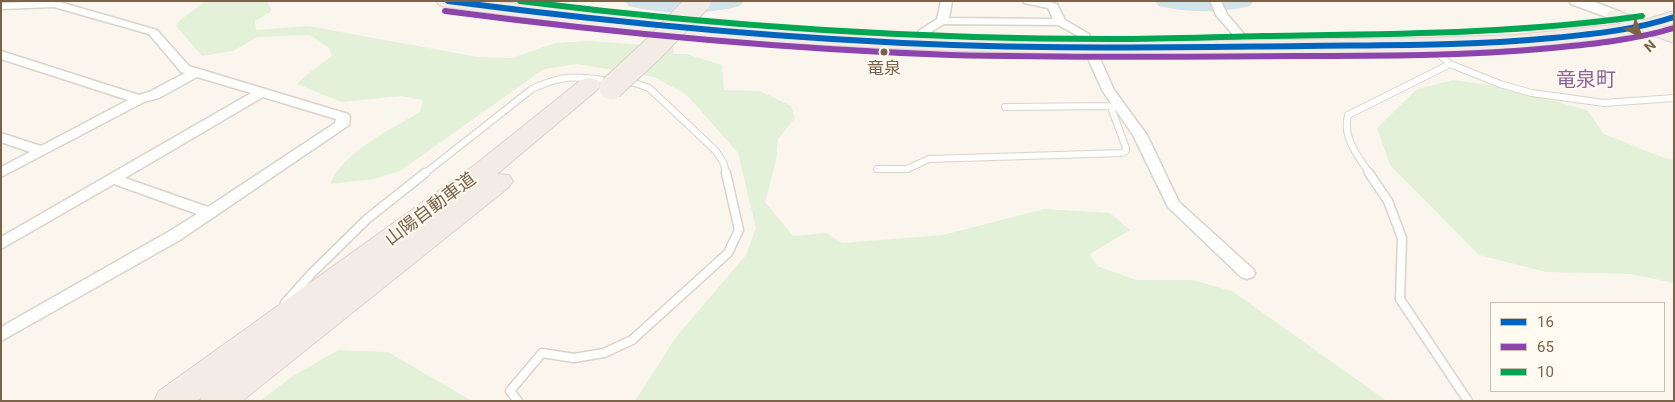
<!DOCTYPE html>
<meta charset="utf-8">
<style>
body{margin:0}
#map{position:relative;width:1675px;height:402px;overflow:hidden;background:#faf6ee;font-family:Roboto,sans-serif}
canvas{display:block}
.frame{position:absolute;inset:0;border:2px solid #7b624a;pointer-events:none}
.legend{position:absolute;left:1490px;top:302px;width:175px;height:90px;box-sizing:border-box;background:#fffbf1;border:1px solid #cabeae;margin:0;padding:6px 9px;list-style:none;font-size:15px;color:#7b624a}
.legend li{display:flex;align-items:center;gap:10px;height:25px}
.legend b{width:25px;border:1px solid #cabeae}
.north{position:absolute;left:1615px;top:10px;width:50px;height:50px;-webkit-text-stroke:4px #fffbf1;paint-order:stroke;rotate:138deg;font-size:14px;font-weight:700;line-height:20px;text-align:center;color:#7b624a}
.north::after{content:'';display:block;margin:auto;width:18px;height:22px;background:#7b624a;clip-path:polygon(50% 0,100% 100%,50% 72%,0 100%)}
</style>
<div id="map">
<canvas width="1675" height="402"></canvas>
<div class="frame"></div>
<ul class="legend">
<li><b style="height:6px;background:#0065bd"></b>16</li>
<li><b style="height:6px;background:#8e44ad"></b>65</li>
<li><b style="height:6px;background:#00a651"></b>10</li>
</ul>
<div class="north">N</div>
</div>
<script>
const ctx = document.querySelector('canvas').getContext('2d');
ctx.lineJoin = 'round';
function fill(path, color) {
  ctx.fillStyle = color;
  ctx.fill(path, 'evenodd');
}
function trace(path, color, width, dash) {
  ctx.strokeStyle = color;
  ctx.lineWidth = width;
  ctx.lineCap = dash ? 'butt' : 'round';
  ctx.setLineDash(dash || []);
  ctx.stroke(path);
}
function label(font, color, halo, rows, align = 'center') {
  ctx.font = font + ' Roboto,"Noto Sans JP",sans-serif';
  ctx.lineWidth = 4;
  ctx.setLineDash([]);
  ctx.textBaseline = 'middle';
  ctx.strokeStyle = halo;
  ctx.fillStyle = color;
  for (const [text, x, y, turn = 0] of rows) {
    ctx.save();
    ctx.translate(x, y);
    ctx.rotate((+turn || 0) * Math.PI / 180);
    ctx.textAlign = isNaN(turn) ? turn : align;
    if (halo) ctx.strokeText(text, 0, 0);
    ctx.fillText(text, 0, 0);
    ctx.restore();
  }
}
fill(new Path2D(`
 M206,1H267L272,11L255,21L256,30L308,26L478,57L512,58L555,43L588,41L674,47L673,54H686L722,65L724,90L760,91L791,106L795,118L778,139L776,161L765,202L793,236L826,233L842,243L943,235L1044,209L1110,213L1130,230L1090,254L1097,266L1136,280H1192L1232,291L1387,401H635L676,337L746,255L756,228L738,153L687,95L654,77L578,64L544,69L400,171L374,179L330,184C343,152 391,129 420,112L423,100L402,96L341,102L297,84L309,73L332,56L329,48L310,35L257,37L233,51L202,56L176,26L180,20Z
 M1453,80L1503,87L1587,110L1604,134L1664,158L1674,159V283L1630,274L1546,272L1479,255L1390,165L1377,128L1417,89Z
 M338,350L388,352L472,401H260L290,378Z`), '#e3f1d8');
fill(new Path2D(`
 M625,1H744L740,6C706,15 663,15 629,6Z
 M1155,1H1254L1250,6C1221,13 1188,13 1159,6Z`), '#cfe4eb');
const laneFar1 = new Path2D(`
 M1429,45L1450,64L1500,84L1532,93L1604,103L1674,98
 M624,82L635,83L649,88L716,151L724,164L726,174
 M1005,107L1113,106
 M877,169H907L929,159L1122,153L1126,151V148L1112,110L1113,106L1118,104
 M424,174L532,89C566,73 577,77 613,81
 M1370,174C1358,156 1342,138 1348,115L1450,64`);
const lane = new Path2D(`
 M1369,173L1388,201L1402,238L1400,299L1468,401
 M285,303L312,273L367,219L425,173
 M518,401L510,391L542,353L574,358L604,353L632,340L728,253L739,230L726,173`);
const street = new Path2D(`
 M56,1L157,30L189,66L348,114L350,117L349,125L180,240L1,341V327L168,232L197,214L114,184L1,249V237L251,93L197,77L159,98L144,102L1,177V167L30,152L1,142V133L41,146L128,100L1,59V51L139,95L149,92L185,73L181,72L149,34L54,7L1,9V3ZM263,97L336,119L335,123L208,207L125,178Z
 M941,1H952L949,18L1053,19L1048,8L1024,3L1023,1H1046L1057,4L1065,20L1089,34L1114,90L1147,135L1179,202L1253,269L1255,273L1253,277L1247,279L1241,277L1168,207L1133,135L1102,90L1078,36L1058,25L944,24L928,34H920L918,32L920,30L937,19Z
 M1210,1H1221L1227,14L1244,34L1242,36H1234L1216,15Z`);
const secondary = new Path2D(`
 M1569,1H1592L1621,12L1623,15L1621,18H1609L1571,4Z`);
const primary = new Path2D(`
 M1615,10L1674,31V43L1609,19L1606,15L1609,11Z`);
const highway = new Path2D(`
 M436,1H492L686,23L847,34L1118,42L1423,38L1515,35L1614,25L1645,20L1674,11V24L1614,38L1515,48L1423,52L1118,55L927,50L766,42L606,28L446,7L439,5Z
 M589,78L597,80L601,85L597,90L497,174L509,175L513,181L509,187L242,401H200L202,397L197,401H154L159,391L476,164L581,80Z`);
trace(laneFar1, '#d9d3cc', 8);
trace(lane, '#d9d3cc', 11);
trace(street, '#d9d3cc', 3);
trace(secondary, '#d8d2c9', 3);
trace(primary, '#dbd3ca', 2);
trace(highway, '#dbd3ca', 2);
trace(laneFar1, '#fefefc', 6);
trace(lane, '#fefefc', 8);
fill(street, '#fefefc');
fill(secondary, '#fefefc');
fill(primary, '#f4f0e6');
fill(highway, '#f2ebe6');
const highwayBridge = new Path2D(`
 M611,88L654,48L699,1`);
trace(highwayBridge, '#dbd3ca', 25, []);
trace(highwayBridge, '#f2ebe6', 23);
trace(new Path2D(`
 M448,1C616,23 784,39 953,45C1071,49 1188,47 1305,46C1388,45 1470,46 1552,38C1594,34 1635,30 1674,17`), '#0065bd', 6);
trace(new Path2D(`
 M445,11C613,33 782,49 951,55C1065,58 1178,57 1292,56C1379,56 1465,56 1552,48C1593,44 1634,40 1674,28`), '#8e44ad', 6);
trace(new Path2D(`
 M520,1C716,26 914,39 1112,39C1163,39 1213,37 1264,36C1391,34 1516,34 1642,16`), '#00a651', 6);
for (const [x, y, r, color] of [
 [884,52,4.5,"#7b624a"]
]) {
  const dot = new Path2D();
  dot.arc(x, y, r, 0, 2 * Math.PI);
  ctx.fillStyle = color;
  ctx.fill(dot);
  trace(dot, '#fffbf1', 2);
}
label('17px', '#7b624a', '#fffbf1', [
 ["竜泉",884,70]
]);
label('18px', '#7b624a', '#fffbf1', [
 ["山陽自動車道",431,210,-37]
]);
label('20px', '#8c6397', '#fffbf1', [
 ["竜泉町",1586,81]
]);
</script>
